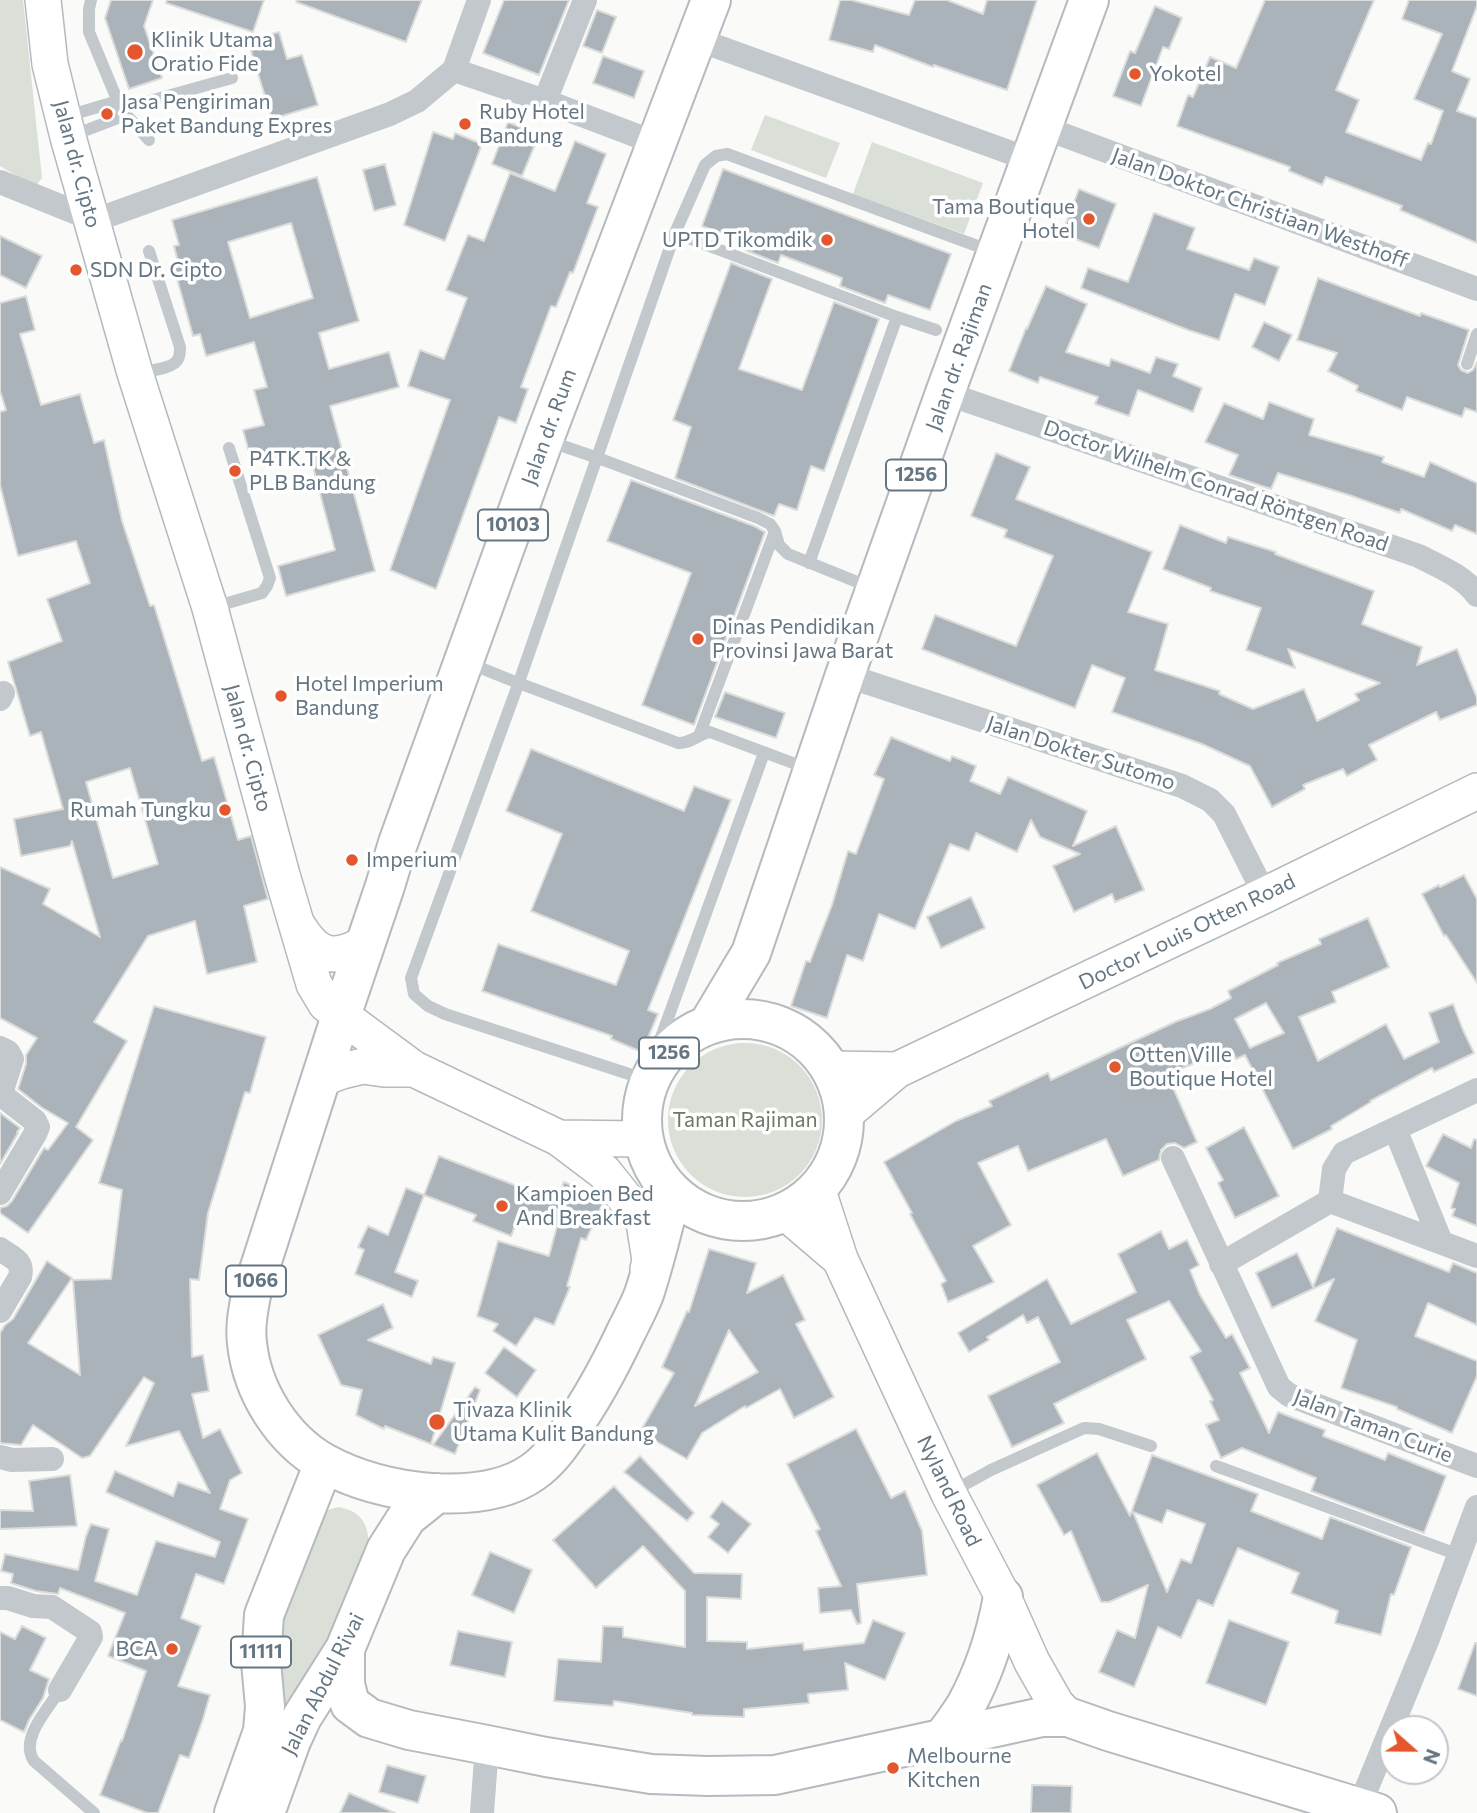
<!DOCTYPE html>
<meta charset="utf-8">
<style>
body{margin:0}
#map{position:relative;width:1477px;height:1813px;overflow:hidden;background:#fafaf8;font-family:Commissioner,sans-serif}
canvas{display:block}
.north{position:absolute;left:1379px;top:1715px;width:70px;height:70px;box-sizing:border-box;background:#fff;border:2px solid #c1c8cd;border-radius:50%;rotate:111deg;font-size:19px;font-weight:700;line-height:28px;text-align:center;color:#657683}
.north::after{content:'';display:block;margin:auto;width:24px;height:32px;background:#e4572e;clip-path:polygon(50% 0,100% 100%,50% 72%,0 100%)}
</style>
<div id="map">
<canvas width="1477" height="1813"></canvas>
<div class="north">N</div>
</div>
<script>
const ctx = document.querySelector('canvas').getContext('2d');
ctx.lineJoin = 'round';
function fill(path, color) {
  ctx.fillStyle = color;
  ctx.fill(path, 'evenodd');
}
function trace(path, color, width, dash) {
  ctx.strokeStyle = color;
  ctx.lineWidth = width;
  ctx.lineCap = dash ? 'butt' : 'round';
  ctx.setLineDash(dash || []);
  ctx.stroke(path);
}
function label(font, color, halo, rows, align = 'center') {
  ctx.font = font + ' Commissioner,sans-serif';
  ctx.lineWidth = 7;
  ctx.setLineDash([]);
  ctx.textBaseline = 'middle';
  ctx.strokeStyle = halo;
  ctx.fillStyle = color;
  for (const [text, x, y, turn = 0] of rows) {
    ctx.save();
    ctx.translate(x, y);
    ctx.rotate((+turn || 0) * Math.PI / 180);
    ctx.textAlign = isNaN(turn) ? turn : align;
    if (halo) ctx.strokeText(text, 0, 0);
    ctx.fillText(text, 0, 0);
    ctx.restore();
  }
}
fill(new Path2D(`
 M0,0H23L42,178L35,187L0,166Z
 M765,115L840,143L826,178L751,150Z
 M872,142L983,183L964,234L853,194Z
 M668 1120a77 77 0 1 1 154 0a77 77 0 1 1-154 0Z
 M338,1507C361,1511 368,1523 369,1545L339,1632L275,1732L282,1664L277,1626L318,1517L328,1510Z`), '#dadfd7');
const building = new Path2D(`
 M111,0H153L144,26L162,78L129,89L105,18Z
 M167,0H264L253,32L166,3Z
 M297,0H422L406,42L296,2Z
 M504,0H569L539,75L483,53Z
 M840,0H851L909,15L915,0H947L983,14L987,0H1037L1007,90L934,65L933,67L875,45L873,52L829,40Z
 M1265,0H1374L1336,90L1359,100L1346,132L1421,160L1428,143L1431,144L1443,111L1414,99L1442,34L1402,19L1409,0H1477V6L1452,71L1470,79L1457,111L1477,118V243L1400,210L1402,206L1326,177L1322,185L1289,171L1290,167L1177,126L1188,95L1193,97L1210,57L1236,68Z
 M1155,6L1182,18L1169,49L1163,47L1141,106L1113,96L1130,51L1135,53Z
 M597,10L616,17L602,53L583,46Z
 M279,32L287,59L302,55L318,105L272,119L248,41Z
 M603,56L644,71L634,98L593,83Z
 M508,122L539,135L522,176L492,164Z
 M433,132L453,139L455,133L482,144L445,241L404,225Z
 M575,141L606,154L587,203L598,207L573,273L570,272L556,307L551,306L521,387L528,389L516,423L499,417L436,589L390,570L450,400L408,386L420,350L444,359L467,298L446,290L468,235L484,241L510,173L555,191Z
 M385,164L396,205L374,211L363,170Z
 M723,169L951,254L930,310L888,295L885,303L840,286L842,278L781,255L778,263L737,247L739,240L702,226Z
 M317,177L359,321L319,333L329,369L389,352L399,387L330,406L375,571L286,596L278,566L335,550L308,448L252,463L243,430L264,425L254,390L267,387L254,342L206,356L200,334L193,336L174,268L179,266L174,246L179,245L172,220ZM291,223L313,298L250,318L228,242Z
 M1079,189L1116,204L1099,248L1062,234Z
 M1154,213L1195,228L1187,249L1249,270L1254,258L1279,267L1265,305L1235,294L1219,340L1188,330L1081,288L1088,268L1128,282Z
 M0,236L42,256L26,288L0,275Z
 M731,263L772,279L739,369L802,390L834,302L879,319L824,471L811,466L797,510L779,504L774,516L675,478L691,427L673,420Z
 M1318,278L1420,316L1421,313L1469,330L1458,365L1461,370L1468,373L1473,370L1477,362V412L1465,408L1462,417L1407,397L1402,410L1356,391L1358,386L1328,371L1337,353L1297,340Z
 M1046,286L1087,304L1066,352L1109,366L1111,359L1150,373L1156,357L1178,364L1173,376L1202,388L1193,412L1138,390L1129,416L1095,404L1098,397L1040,377L1038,383L1009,371L1026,328L1027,329Z
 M26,296L35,330L20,334L41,405L80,394L94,443L104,440L122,521L150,606L154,605L202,761L214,757L238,840L251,836L268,899L244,906L257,962L207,974L195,921L148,936L94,1022L127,1041L76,1127L93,1140L28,1233L0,1213V1208L7,1206L12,1201L44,1148L48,1150L68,1123L41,1107L18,1089L26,1064V1055L37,1038L0,1018V867L50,889L43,904L100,937L72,841L70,846L21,856L14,819L63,809L41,732L30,736L8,662L62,641L47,599L90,583L76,541L18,556L0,485V412L6,410L0,391V303ZM130,768L158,864L113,878L86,782Z
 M1264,322L1292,335L1279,361L1252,347Z
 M1269,402L1314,419L1309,435L1384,457L1382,462L1424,477L1430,462L1477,483V534L1455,525L1452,531L1401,509L1400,513L1349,495L1278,473L1271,489L1229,475L1238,455L1205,442L1224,403L1263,419Z
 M996,453L1030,467L1016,499L1152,552L1128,612L1168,624L1155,670L1220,691L1219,694L1253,709L1304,689L1317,721L1359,700L1355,694L1380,683L1288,649L1295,668L1246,650L1261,608L1210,591L1211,588L1163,569L1180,525L1226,543L1228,537L1276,552L1275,554L1374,591L1362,624L1422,647L1417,665L1457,649L1477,698V705L1440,720L1436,712L1369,745L1377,760L1347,776L1343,769L1303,785L1305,789L1272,807L1250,766L1202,744L1112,712L1125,678L1092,665L1075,708L922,649L935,615L1016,646L1053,556L1004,537L1007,530L971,516Z
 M631,480L754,526L765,532L694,725L642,705L691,573L607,541Z
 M725,692L785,713L776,738L715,717Z
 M891,737L950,761L952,756L976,766L970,781L1000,794L1008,777L1087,811L1073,846L1116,826L1144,890L1115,902L1112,894L1074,912L1053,866L1080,854L1040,837L1031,820L1017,852L976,833L969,851L950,844L915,929L879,914L863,961L847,955L827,1018L791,1006L806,961L810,962L832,905L848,851L856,854L884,779L874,775Z
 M531,749L684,811L694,786L731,800L648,1010L658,1014L642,1052L611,1039L612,1036L482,991L498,944L616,985L629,951L531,911L562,834L506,811Z
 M1464,875L1477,899V983L1446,935L1444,936L1422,894L1439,885L1440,887Z
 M971,897L985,928L941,948L927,917Z
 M1368,918L1389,967L1332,992L1336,1002L1299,1017L1318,1061L1386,1024L1404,1059L1439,1042L1429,1013L1453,1004L1463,1030L1474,1053L1434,1072L1432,1068L1370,1101L1371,1102L1331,1126L1332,1129L1293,1149L1245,1055L1236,1059L1231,1049L1167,1074L1197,1142L1184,1148L1175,1143L1167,1144L1161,1150L1159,1160L1123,1176L1106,1139L1028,1171L1018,1146L978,1163L1011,1225L973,1246L994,1282L948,1302L941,1284L946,1281L910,1214L912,1213L884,1162L956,1121L992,1106L989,1101L1048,1073L1051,1080L1175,1022L1210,1009L1231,998L1228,991L1278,965L1277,963L1321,944L1319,939ZM1266,1003L1284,1033L1250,1048L1235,1019Z
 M154,1006L266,1037L250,1093L245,1092L208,1213L199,1280L190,1279L192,1357L203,1355L209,1391L192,1394L203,1438L220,1429L242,1473L230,1480L220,1509L248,1519L224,1584L196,1574L181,1618L201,1626L178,1686L210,1695L203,1719L189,1758L180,1755L158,1813H147L100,1795L121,1740L122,1741L146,1671L108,1656L125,1613L60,1588L58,1594L36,1591L11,1583L13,1574L1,1571L5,1554L78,1570L86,1536L91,1524L109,1529L95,1581L137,1595L156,1541L215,1557L220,1542L106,1492L115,1471L173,1496L178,1482L210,1493L179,1431L126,1446L154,1383L144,1377L90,1456L82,1458L33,1425L21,1445L0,1443V1333L5,1325L13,1319L47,1261L72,1278L28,1343L80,1375L73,1280L111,1279L122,1190L99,1183Z
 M0,1113L20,1128L17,1132L18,1133L0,1164Z
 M1244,1127L1279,1196L1235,1218L1218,1183L1223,1180L1206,1148Z
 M1443,1134L1471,1148L1474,1139L1477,1140V1226L1452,1216L1455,1209L1451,1208L1459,1183L1426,1166Z
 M439,1156L556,1201L564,1182L599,1198L603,1203L586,1240L581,1238L567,1286L570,1287L554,1325L535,1318L516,1346L493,1331L498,1324L477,1316L498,1241L549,1256L557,1226L522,1209L511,1236L473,1221L476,1215L424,1195Z
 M406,1188L424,1195L395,1272L418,1281L412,1297L355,1274L364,1250L358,1247L368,1226L388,1235Z
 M1337,1228L1449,1272L1453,1263L1477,1273V1325L1428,1303L1415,1336L1477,1361V1376L1452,1433L1397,1409V1407L1341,1388L1357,1340L1315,1321L1334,1279L1272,1308L1256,1273L1297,1253L1313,1287Z
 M1161,1231L1169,1249L1187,1240L1199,1265L1190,1270L1200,1295L1226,1338L1232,1334L1250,1368L1240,1373L1269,1433L1278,1412L1325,1430L1323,1436L1385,1460L1388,1453L1446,1476L1424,1533L1311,1491L1316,1478L1242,1448L1221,1458L1206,1425L1219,1420L1210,1401L1213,1400L1190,1357L1201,1351L1169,1301L1127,1320L1146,1359L1054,1404L1064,1423L1012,1447L988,1396L1060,1362L1038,1317L1027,1323L1023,1315L987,1337L989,1340L969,1352L958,1333L1047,1279L1071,1324L1136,1292L1118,1254Z
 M709,1249L756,1263L747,1293L783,1275L805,1320L796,1324L834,1397L794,1418L780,1389L746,1408L745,1406L702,1433L687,1459L640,1432L674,1373L662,1367L687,1311L689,1312ZM729,1330L758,1372L695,1406Z
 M383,1304L393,1328L368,1340L431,1364L433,1357L455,1363L431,1444L385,1426L384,1429L356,1415L362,1390L341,1385L318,1335Z
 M504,1347L536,1370L517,1397L485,1373Z
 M475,1387L480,1390L455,1454L433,1445Z
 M856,1429L891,1498L905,1491L922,1531L927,1575L857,1584L861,1623L857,1624L851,1610L820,1613L818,1588L841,1586L816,1531L820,1529L787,1464Z
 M1097,1453L1130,1516L1152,1455L1258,1494L1251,1511L1322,1539L1330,1517L1411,1547L1394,1595L1391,1594L1381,1635L1335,1623L1338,1611L1291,1593L1299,1573L1238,1548L1213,1606L1198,1600L1181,1638L1158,1627L1134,1687L1099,1672L1117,1630L1135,1638L1148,1585L1109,1602H1101L1071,1531L1064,1535L1037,1485ZM1167,1510L1205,1524L1191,1563L1181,1559L1167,1592L1133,1512L1162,1523Z
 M640,1456L694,1513L687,1521L624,1472Z
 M70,1475L77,1526L0,1529V1510L33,1511L29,1481Z
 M614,1486L694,1573L742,1574L741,1599L707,1597V1641L747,1642V1649L803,1643L804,1650L864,1643L873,1620L905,1633L885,1680L845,1663L848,1690L808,1694L809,1703L744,1709V1717L692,1715V1713L614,1701L613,1706L554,1701L558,1659L601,1662L603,1626L623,1627V1637L685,1647V1591L643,1546L596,1588L553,1540Z
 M722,1501L751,1524L728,1553L708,1537L719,1524L710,1517Z
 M490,1552L532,1570L514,1613L472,1595Z
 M1229,1620L1289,1642L1266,1705L1206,1683Z
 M22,1626L46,1638L30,1670L49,1679L43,1698L29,1720L24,1732L0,1720V1632L15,1639Z
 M458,1631L512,1642L505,1677L450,1665Z
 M1475,1643H1477V1696L1458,1689Z
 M387,1765L426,1776L418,1803L379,1792Z
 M1032,1785L1072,1786L1071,1813H1031Z
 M349,1793L395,1813H340Z`);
fill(building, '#aab3b9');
trace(building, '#dcdcda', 2);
const secondary = new Path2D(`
 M43,0L50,64L68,137L135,373L210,608L282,875L314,984L326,1004L414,1069L559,1138L641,1139
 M298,926C318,958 334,961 366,943
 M830,1069L897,1070
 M320,1079L342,1071L363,1066L384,1069H414
 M844,1115L897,1070L1265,895L1477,791
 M559,1138L604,1172L644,1222L650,1260L648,1269
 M817,1188L840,1259L949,1494L1003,1597L1032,1662L1056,1704L1068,1717
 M785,1212L840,1259`);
const primary = new Path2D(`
 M642 1120a101 101 0 1 1 202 0a101 101 0 1 1-202 0Z
 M708,1025L751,953L845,675L945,393L1089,0
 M672,1192C663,1226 655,1261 644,1294C639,1307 632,1320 626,1332C610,1366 593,1398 571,1429C560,1445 549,1461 533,1472C505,1492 464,1495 431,1493C394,1490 357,1481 324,1463C282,1439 252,1391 247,1343C245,1327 248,1311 251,1295L341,1016L385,886L398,843L544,439L711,0
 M345,1649V1684L350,1704L369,1718L409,1730L487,1745L546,1757L651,1774L708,1776L775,1775L1042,1717H1068L1108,1731L1377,1813
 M942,1739C950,1729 958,1718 965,1707C984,1673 996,1635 1003,1597
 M234,1813L263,1731L265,1706L261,1662L264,1615L324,1463
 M265,1813L291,1741L302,1717L345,1649L386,1550L407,1517L437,1493`);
trace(secondary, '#b3babf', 38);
trace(primary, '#b5babe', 42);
trace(new Path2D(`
 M91,0L89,9V32L121,109L149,140
 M121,109L232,78
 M64,117L118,101
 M71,136L126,115
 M675,233L897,317
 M1467,364L1477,334
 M136,373C147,371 174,369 178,359C180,356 180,350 180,347L149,251
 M548,441L598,458L758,518L770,524L775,531L779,545L788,554L872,588
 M809,563L897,317L936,330
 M214,607L262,593L267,586L270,578L229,448
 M466,662L508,679L678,743C690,744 698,734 710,732L809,769
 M699,736L775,531
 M764,753L651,1065C645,1073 642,1076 632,1075L445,1014L428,1006L414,994L411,978L519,682L675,233L705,165L716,156L727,154L991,251
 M1216,1466L1459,1555
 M951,1492L991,1470L1084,1428L1099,1429L1151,1446
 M60,1690C48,1709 19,1739 34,1761L94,1813`), '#c3c8cc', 12);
trace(new Path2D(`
 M696,39L1031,160
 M454,70L479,0
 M545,101L585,0
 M1042,127L1477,289
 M0,182L92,219L104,217L390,114L417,101L454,70L545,101L656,143
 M945,393L1419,556C1439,567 1464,576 1477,595
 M845,675L1182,786L1210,800L1224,814L1265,895
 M0,699L3,693
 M0,1048L8,1052L12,1059L2,1090L3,1096L35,1121L38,1127L35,1134L0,1193
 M1395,1129L1441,1242
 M1173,1158L1279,1387L1289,1395L1477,1466
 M1330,1201L1477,1256
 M0,1249C12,1258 24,1260 20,1277L0,1311
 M1221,1264L1330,1201L1334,1169L1344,1153L1477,1090
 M0,1457L12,1460L52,1459
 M0,1598H8L33,1606L52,1607L90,1632L91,1637L60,1690
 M1359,1807L1427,1641L1477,1507
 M482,1813L487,1745`), '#c3c8cc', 24);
trace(secondary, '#fff', 35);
trace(primary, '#fff', 38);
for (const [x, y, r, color] of [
 [135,52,9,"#e4572e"],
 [1135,74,7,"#e4572e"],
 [107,114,7,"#e4572e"],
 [465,124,7,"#e4572e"],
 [1089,219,7,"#e4572e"],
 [827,240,7,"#e4572e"],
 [76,270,7,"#e4572e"],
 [235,471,7,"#e4572e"],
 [698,639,7,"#e4572e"],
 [281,696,7,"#e4572e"],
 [225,810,7,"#e4572e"],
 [352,860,7,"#e4572e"],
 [1115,1067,7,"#e4572e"],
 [502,1206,7,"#e4572e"],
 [437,1422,9,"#e4572e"],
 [172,1649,7,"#e4572e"],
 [893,1768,7,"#e4572e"]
]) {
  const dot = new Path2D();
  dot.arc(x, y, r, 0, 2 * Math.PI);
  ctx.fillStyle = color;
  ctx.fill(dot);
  trace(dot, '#fff', 2.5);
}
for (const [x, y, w] of [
 [916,475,60],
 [513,525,70],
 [669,1053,60],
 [256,1281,60],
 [261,1652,60]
]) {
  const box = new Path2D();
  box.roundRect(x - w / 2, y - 15.5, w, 31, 5);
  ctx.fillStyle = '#fff';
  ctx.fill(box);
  trace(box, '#657683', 2);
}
label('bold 19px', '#657683', null, [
 ["1256",916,475],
 ["10103",513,525],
 ["1256",669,1053],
 ["1066",256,1281],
 ["11111",261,1652]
]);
label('21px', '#657683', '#fff', [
 ["Klinik Utama",151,40],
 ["Oratio Fide",151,64],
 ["Yokotel",1149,74],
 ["Jasa Pengiriman",121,102],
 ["Paket Bandung Expres",121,126],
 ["Ruby Hotel",479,112],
 ["Bandung",479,136],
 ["Tama Boutique",1075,207,"right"],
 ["Hotel",1075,231,"right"],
 ["UPTD Tikomdik",813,240,"right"],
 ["SDN Dr. Cipto",90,270],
 ["P4TK.TK &",249,459],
 ["PLB Bandung",249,483],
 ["Dinas Pendidikan",712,627],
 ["Provinsi Jawa Barat",712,651],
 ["Hotel Imperium",295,684],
 ["Bandung",295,708],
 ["Rumah Tungku",211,810,"right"],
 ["Imperium",366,860],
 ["Otten Ville",1129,1055],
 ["Boutique Hotel",1129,1079],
 ["Kampioen Bed",516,1194],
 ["And Breakfast",516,1218],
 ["Tivaza Klinik",453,1410],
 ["Utama Kulit Bandung",453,1434],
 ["BCA",158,1649,"right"],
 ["Melbourne",907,1756],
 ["Kitchen",907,1780]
], 'left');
label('21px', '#657683', '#fff', [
 ["Jalan dr. Cipto",77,164,75],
 ["Jalan Doktor Christiaan Westhoff",1260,208,20],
 ["Jalan dr. Rajiman",959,357,-70],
 ["Jalan dr. Rum",549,427,-70],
 ["Doctor Wilhelm Conrad Röntgen Road",1216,486,19],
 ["Jalan dr. Cipto",248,748,75],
 ["Jalan Dokter Sutomo",1081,753,18],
 ["Doctor Louis Otten Road",1187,932,-26],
 ["Jalan Taman Curie",1373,1426,21],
 ["Nyland Road",949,1491,64],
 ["Jalan Abdul Rivai",323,1684,-63]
]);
label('21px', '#687a64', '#fff', [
 ["Taman Rajiman",745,1120]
]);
</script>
